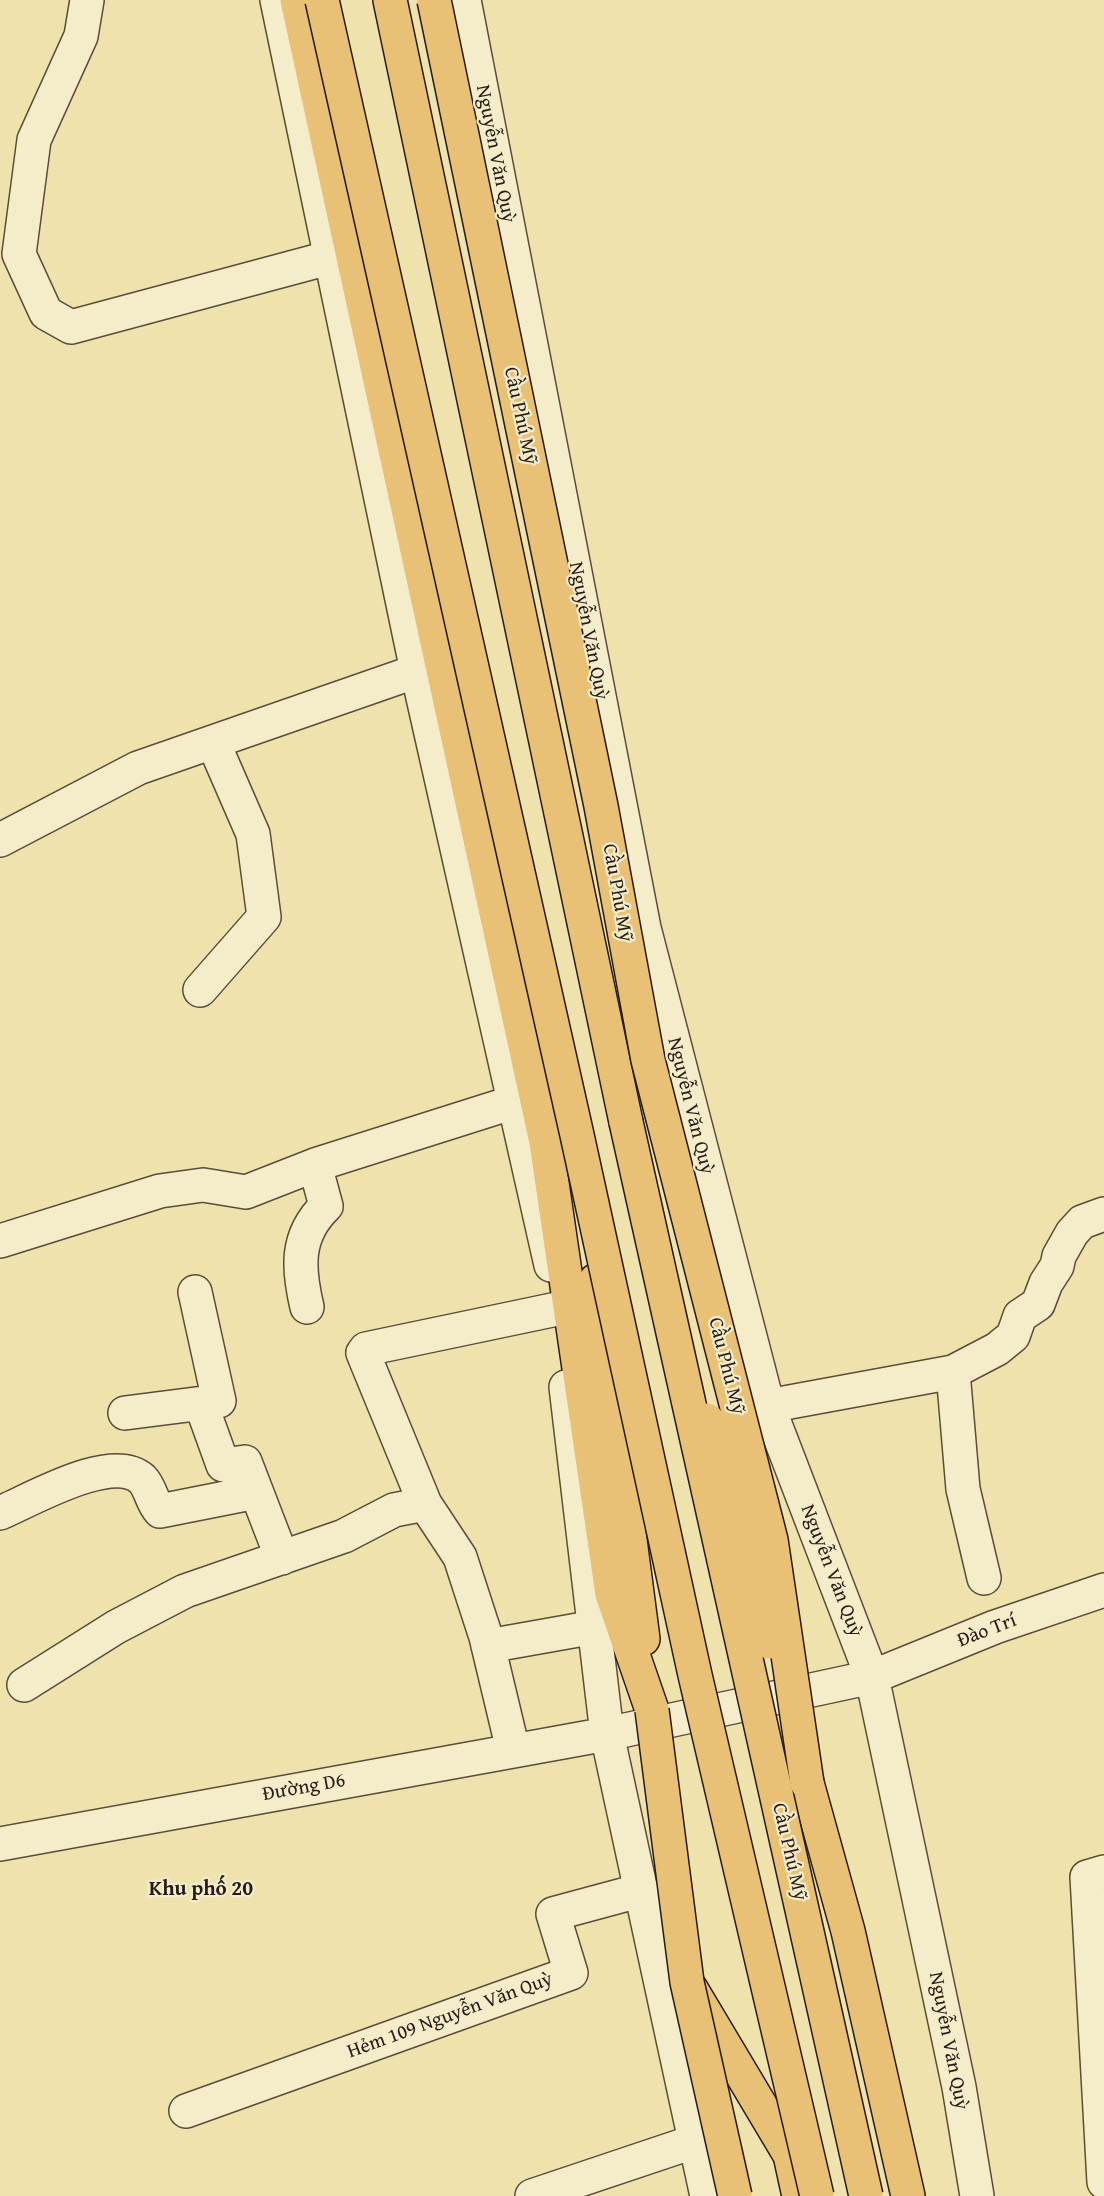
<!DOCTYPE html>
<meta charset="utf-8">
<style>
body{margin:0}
canvas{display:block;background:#f0e2ad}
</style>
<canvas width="1104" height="2196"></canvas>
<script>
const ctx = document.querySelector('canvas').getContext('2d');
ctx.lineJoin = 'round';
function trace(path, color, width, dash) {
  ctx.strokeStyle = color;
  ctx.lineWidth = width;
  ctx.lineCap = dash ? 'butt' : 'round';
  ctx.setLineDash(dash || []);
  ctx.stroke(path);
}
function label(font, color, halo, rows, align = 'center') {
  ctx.font = font + ' "Gentium Book Plus",serif';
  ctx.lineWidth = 4.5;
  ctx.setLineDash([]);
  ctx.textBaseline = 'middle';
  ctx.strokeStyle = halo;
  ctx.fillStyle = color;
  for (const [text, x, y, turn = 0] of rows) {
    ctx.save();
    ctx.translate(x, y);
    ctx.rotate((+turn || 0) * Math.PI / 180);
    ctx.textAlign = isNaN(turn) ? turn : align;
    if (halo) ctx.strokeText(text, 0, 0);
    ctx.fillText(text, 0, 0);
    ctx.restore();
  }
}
const minor = new Path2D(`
 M87,0L81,36L34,140L19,254L46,313L71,327L332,257
 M277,0L417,671L551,1265
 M464,0L644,928L768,1406L872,1677L959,2087L977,2196
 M0,840L138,768L417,671
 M200,990L264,917L253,834L213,742
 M0,1241L160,1191L203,1185L246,1192L315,1165L514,1102
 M307,1307C298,1269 295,1236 326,1206L315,1165
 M953,1372L963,1489L984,1578
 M566,1387L607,1734L707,2196
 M201,1404L223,1465L245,1462L282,1558
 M768,1406L953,1372L997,1349L1013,1336L1020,1316L1038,1304L1046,1283L1057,1266L1059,1256L1072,1233L1082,1222L1104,1214
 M125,1413L219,1401L195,1292
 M0,1513C31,1500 112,1452 142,1479C151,1488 151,1501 160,1511L256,1492
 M488,1646L595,1627
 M24,1685L116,1627L185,1591L344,1536L394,1510L425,1504
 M513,1750L486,1637L460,1557L425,1504L363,1353L366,1349L557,1309
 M0,1844L607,1734L872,1677L995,1627L1104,1590
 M1104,1872L1087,1877L1104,2182
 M186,2111L571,1973L553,1914L642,1890
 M532,2196L696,2141`);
const major = new Path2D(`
 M297,0L546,1142L612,1594L652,1710
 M596,1280L643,1639
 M807,1783L848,1931L908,2196
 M691,1989L790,2155L799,2196`);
const highway = new Path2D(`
 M390,0L626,1122`);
trace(minor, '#594d3b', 36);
trace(major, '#271b15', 36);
trace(highway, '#271b15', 36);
trace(minor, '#f5ecca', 33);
trace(major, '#e8c176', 33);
trace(highway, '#e8c176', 33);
const majorBridge = new Path2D(`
 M434,0L601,806L648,1060L771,1540L807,1783
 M707,1420L768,1642
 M652,1710L687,1982L735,2196`);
const highwayBridge = new Path2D(`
 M322,0L577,1135L695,1675L817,2196
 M626,1122L866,2196`);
trace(majorBridge, '#271b15', 36, []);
trace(highwayBridge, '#271b15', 36, []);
trace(majorBridge, '#e8c176', 33);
trace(highwayBridge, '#e8c176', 33);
label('20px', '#271b15', '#f5ecca', [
 ["Nguyễn Văn Quỳ",495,154,79],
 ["Cầu Phú Mỹ",520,416,78],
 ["Nguyễn Văn Quỳ",588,631,79],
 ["Cầu Phú Mỹ",617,893,80],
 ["Nguyễn Văn Quỳ",690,1106,76],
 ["Cầu Phú Mỹ",726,1366,76],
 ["Nguyễn Văn Quỳ",831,1571,69],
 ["Đào Trí",987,1631,-21],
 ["Đường D6",304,1788,-10],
 ["Cầu Phú Mỹ",789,1852,77],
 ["Hẻm 109 Nguyễn Văn Quỳ",450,2016,-20],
 ["Nguyễn Văn Quỳ",948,2041,79]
]);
label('bold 21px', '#271b15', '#f5ecca', [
 ["Khu phố 20",201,1890]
]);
</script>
